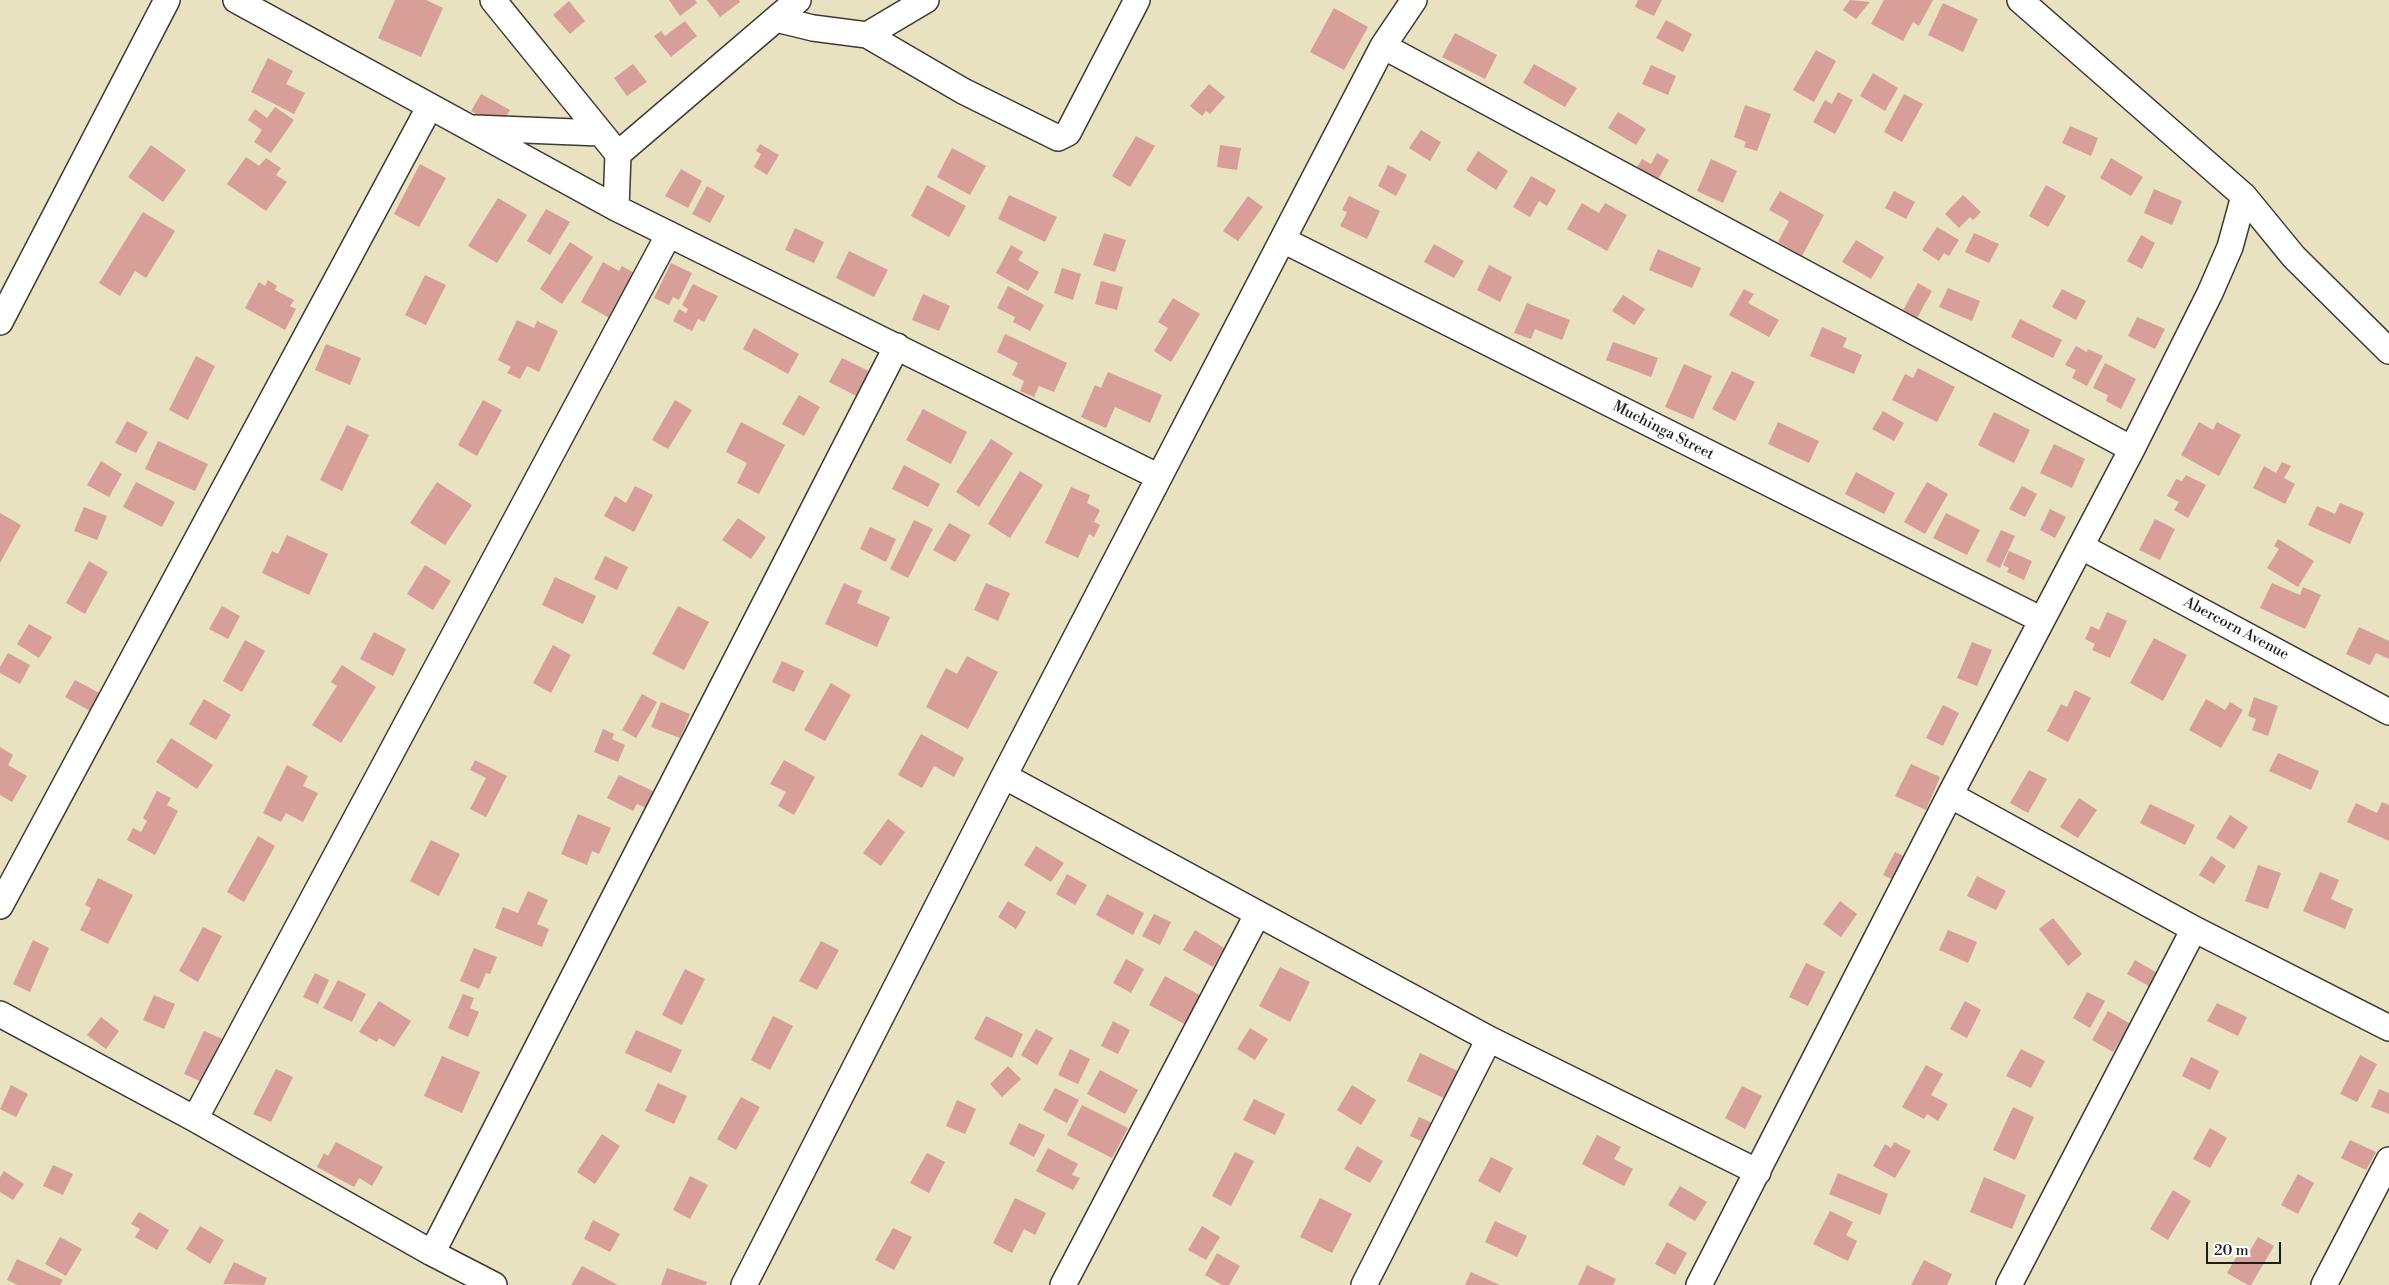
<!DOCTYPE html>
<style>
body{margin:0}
#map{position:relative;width:2389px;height:1285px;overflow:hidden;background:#e8e2c0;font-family:"Libre Bodoni",serif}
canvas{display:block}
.scale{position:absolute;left:2206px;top:1242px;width:75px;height:22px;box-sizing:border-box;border:2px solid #1c1c1c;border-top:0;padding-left:6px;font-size:15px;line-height:18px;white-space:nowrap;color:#1c1c1c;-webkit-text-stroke:4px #fff;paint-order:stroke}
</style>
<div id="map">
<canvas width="2389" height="1285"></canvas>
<div class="scale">20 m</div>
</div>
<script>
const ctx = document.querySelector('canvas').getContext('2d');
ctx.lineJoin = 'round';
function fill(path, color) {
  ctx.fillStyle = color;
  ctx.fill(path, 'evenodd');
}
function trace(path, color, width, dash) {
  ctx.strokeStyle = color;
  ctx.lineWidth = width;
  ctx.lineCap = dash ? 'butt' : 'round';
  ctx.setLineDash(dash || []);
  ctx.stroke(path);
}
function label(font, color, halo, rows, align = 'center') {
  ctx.font = font + ' "Libre Bodoni",serif';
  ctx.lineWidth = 4.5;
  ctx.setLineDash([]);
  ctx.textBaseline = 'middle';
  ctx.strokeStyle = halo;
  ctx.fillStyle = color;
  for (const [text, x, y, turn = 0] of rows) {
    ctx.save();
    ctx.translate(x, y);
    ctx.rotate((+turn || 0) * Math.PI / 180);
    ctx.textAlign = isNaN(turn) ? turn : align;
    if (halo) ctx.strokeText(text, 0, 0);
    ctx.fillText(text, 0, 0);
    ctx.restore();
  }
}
fill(new Path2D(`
 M395,0H426L443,8L421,57L378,38Z
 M669,0H695L697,3L680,16Z
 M707,0H739L740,2L720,17Z
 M1638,0H1662L1654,16L1635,7Z
 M1850,0L1870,2L1856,19L1843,10Z
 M1884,0H1933L1919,26L1913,22L1903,41L1871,24Z
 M569,1L585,21L570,34L553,15Z
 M1943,3L1978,19L1963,52L1928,35Z
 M1334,8L1368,27L1344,70L1310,52Z
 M1666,20L1692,34L1683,52L1656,38Z
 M685,21L697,36L671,57L654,36L661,31L665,36Z
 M1455,33L1497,55L1485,79L1442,57Z
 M1816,50L1836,61L1814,102L1793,90Z
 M268,58L293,71L286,84L305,93L294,114L251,92Z
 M633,64L647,82L627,96L614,78Z
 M1534,64L1577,88L1565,107L1523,83Z
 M1651,65L1676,76L1668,95L1642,84Z
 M1873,73L1898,88L1885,111L1860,96Z
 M1209,84L1225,97L1210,114L1206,111L1202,116L1190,106Z
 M1838,92L1853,100L1835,134L1813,122L1825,100L1832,104Z
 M481,94L510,110L500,127L471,111Z
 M1904,94L1923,104L1902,142L1884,132Z
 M1745,105L1771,114L1757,151L1744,147L1746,142L1734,137Z
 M275,107L294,120L271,153L254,142L262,130L248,120L255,109L267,118Z
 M1618,112L1646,129L1636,145L1608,128Z
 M2070,126L2098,138L2091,156L2062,143Z
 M1421,130L1441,142L1430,161L1409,148Z
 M1136,136L1155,146L1130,187L1112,176Z
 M760,144L779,155L767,175L754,167L761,154L756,151Z
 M151,145L186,170L163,202L128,177Z
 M1220,145L1241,148L1237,170L1217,167Z
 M952,148L986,166L970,195L937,177Z
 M1478,151L1508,171L1496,190L1466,170Z
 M1657,153L1669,160L1656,183L1635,171L1642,159L1651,164Z
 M246,157L259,166L266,158L281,168L276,175L287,182L266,211L227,184Z
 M2111,158L2143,177L2131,196L2100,178Z
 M1711,159L1737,171L1723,203L1697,191Z
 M420,164L446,178L419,227L394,214Z
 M1388,165L1407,175L1396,196L1378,186Z
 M681,169L702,181L688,208L665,196Z
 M1531,176L1556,190L1547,206L1539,201L1530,217L1513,207Z
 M927,185L966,206L949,237L911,216Z
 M2046,185L2066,196L2048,227L2029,216Z
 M707,186L725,196L710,223L692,214Z
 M2154,189L2182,201L2172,225L2144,213Z
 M1780,191L1824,215L1802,256L1778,242L1789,221L1769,210Z
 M1894,191L1915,202L1906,219L1885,208Z
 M1009,195L1057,217L1045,242L998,219Z
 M1963,195L1981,212L1973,220L1970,217L1959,228L1945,214Z
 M1248,196L1263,207L1238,241L1223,231Z
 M1349,196L1380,211L1367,239L1340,226L1347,212L1342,210Z
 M498,198L527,215L497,263L468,246Z
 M1582,203L1599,213L1605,203L1627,215L1607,251L1567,229Z
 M546,209L570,222L550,255L527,241Z
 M143,212L175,231L146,278L135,271L120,296L99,283Z
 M1937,227L1959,240L1949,256L1944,253L1939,261L1922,250Z
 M795,228L824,242L814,263L785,250Z
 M1104,233L1126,240L1115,272L1093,265Z
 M1974,233L1999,244L1989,263L1965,252Z
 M2141,235L2155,243L2142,269L2127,261Z
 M1856,240L1884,257L1871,279L1842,262Z
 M570,242L593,257L562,304L540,289Z
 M1434,244L1464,261L1454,278L1424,262Z
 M1011,245L1023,252L1018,260L1039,272L1028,291L996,273Z
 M1658,249L1701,268L1692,288L1649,270Z
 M849,251L888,270L874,297L836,278Z
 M603,262L619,271L622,266L638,275L613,320L581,302Z
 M671,263L692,273L679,300L673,297L669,305L654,298Z
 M1489,265L1512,277L1500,302L1477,290Z
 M1062,268L1081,274L1073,300L1054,293Z
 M425,275L446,285L426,325L405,315Z
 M268,280L277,286L275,290L294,300L290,306L296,309L285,330L245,308L259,282L265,286Z
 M1101,281L1123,287L1117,310L1095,304Z
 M1918,283L1932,291L1917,318L1903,310Z
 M693,284L718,296L704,322L698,319L692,331L673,321L679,309L686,313L688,309L682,305Z
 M1008,286L1044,305L1030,331L1013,322L1015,317L997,308Z
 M1948,288L1980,301L1972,321L1939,307Z
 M1744,289L1754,294L1748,303L1779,320L1769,337L1729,315Z
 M2062,289L2086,301L2076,320L2052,307Z
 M923,294L950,306L939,331L912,320Z
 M1623,295L1645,309L1634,325L1612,311Z
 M1173,298L1200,314L1171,362L1154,351L1168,328L1158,322Z
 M1527,303L1570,320L1562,340L1535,329L1531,339L1514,333Z
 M2137,317L2165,329L2155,349L2128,336Z
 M2020,319L2062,340L2053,358L2011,337Z
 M517,320L534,328L537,321L558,331L539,372L527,366L520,379L507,373L511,367L498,360Z
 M1822,327L1847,338L1843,347L1862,355L1854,374L1810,356Z
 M754,328L799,354L788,374L743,349Z
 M1005,334L1067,363L1054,392L1039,386L1034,397L1020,391L1024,381L1012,375L1018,363L997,352Z
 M1613,342L1658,358L1651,377L1606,360Z
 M326,344L361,358L350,385L315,370Z
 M2076,346L2087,352L2088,349L2103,356L2087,386L2072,378L2076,370L2065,365Z
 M196,356L215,366L188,420L169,410Z
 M842,358L877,375L864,400L829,382Z
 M2105,363L2136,379L2121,409L2106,401L2108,395L2093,388Z
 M1684,364L1712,376L1693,419L1665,407Z
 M1918,368L1955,387L1937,422L1892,400L1905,374L1913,378Z
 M1732,371L1755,382L1735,421L1712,409Z
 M1108,372L1162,395L1150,423L1115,407L1106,428L1081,417L1095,385L1101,388Z
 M799,395L820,407L804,436L782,424Z
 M483,400L502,410L477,456L458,445Z
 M675,400L692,410L668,449L652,440Z
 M923,409L967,432L951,464L906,440Z
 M1883,411L1904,423L1894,441L1872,429Z
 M1994,412L2030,430L2014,463L1978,445Z
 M127,421L148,432L136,453L115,443Z
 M741,422L785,445L759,494L737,483L747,463L726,452Z
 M1778,422L1819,441L1809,463L1768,444Z
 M2199,422L2213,430L2217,422L2241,435L2219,476L2181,455Z
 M347,425L369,435L342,491L320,480Z
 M991,439L1013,453L979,507L956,492Z
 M158,441L208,464L195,491L145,469Z
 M2054,444L2085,459L2072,488L2040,473Z
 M101,461L122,474L109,497L87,485Z
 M2282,462L2291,466L2284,478L2295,484L2285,504L2253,488L2264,466L2276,473Z
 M904,465L940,484L928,507L892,489Z
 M1020,471L1043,485L1010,538L988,524Z
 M1856,472L1895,493L1884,514L1845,494Z
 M2186,475L2206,485L2188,518L2174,510L2179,502L2167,496L2176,479L2182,481Z
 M136,482L175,502L162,527L123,507Z
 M437,482L472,505L445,545L410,523Z
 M1927,482L1948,494L1925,534L1904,522Z
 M635,486L653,495L634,532L604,516L615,496L626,503Z
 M2022,486L2037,494L2025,517L2009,509Z
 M1071,487L1090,495L1087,503L1100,510L1094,522L1100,525L1094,537L1089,534L1078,558L1045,543Z
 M2340,503L2364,513L2350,544L2308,525L2317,506L2335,514Z
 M84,507L107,516L97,540L74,531Z
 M2050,509L2066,517L2055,538L2040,530Z
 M0,513L21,525L0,563Z
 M1946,513L1980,530L1967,555L1933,538Z
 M738,518L766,537L751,559L722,540Z
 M2155,519L2175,529L2160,560L2139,550Z
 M914,520L933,529L908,578L890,569Z
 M949,523L971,535L955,562L933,550Z
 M870,527L896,539L886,562L860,549Z
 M2001,530L2015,536L2000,568L1986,561Z
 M287,535L328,554L309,595L262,573L272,551L278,554Z
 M2278,539L2314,561L2298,587L2267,568L2279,549L2274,546Z
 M2009,551L2032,561L2024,580L2007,572L2009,568L2003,565Z
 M605,556L628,567L617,590L594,579Z
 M89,561L108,572L85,614L66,603Z
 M425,565L451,581L433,610L407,594Z
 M555,577L596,596L583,624L542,605Z
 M844,583L862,591L857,603L890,617L877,647L825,624Z
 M986,583L1010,593L998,621L974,610Z
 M2272,583L2300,595L2303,587L2321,595L2305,629L2260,608Z
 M222,606L240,616L228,639L209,629Z
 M678,606L709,622L684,670L652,654Z
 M2107,612L2127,621L2110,658L2092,650L2095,644L2085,639L2091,626L2099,630Z
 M29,624L52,637L39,658L17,644Z
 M2359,627L2389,641V659L2376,653L2370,665L2346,654Z
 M374,632L406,649L393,676L360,659Z
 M2154,638L2187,655L2163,701L2130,683Z
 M245,640L265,651L242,692L223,681Z
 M1972,642L1992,650L1977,686L1957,678Z
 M553,645L571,655L551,693L533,683Z
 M8,653L30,665L20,684L0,673V667Z
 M967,656L998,672L968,729L926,707L946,668L957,674Z
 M782,661L804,671L794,692L772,682Z
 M342,665L376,687L341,743L312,725L337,686L331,682Z
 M75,680L103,695L92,712L65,697Z
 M831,683L851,695L825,741L804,730Z
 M2075,690L2091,698L2068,742L2047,731L2061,704L2067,707Z
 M642,694L657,702L636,738L622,730Z
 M2254,697L2278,706L2268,736L2252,730L2256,719L2248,716Z
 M204,699L231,715L216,740L189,724Z
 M2206,699L2225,710L2230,702L2243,710L2221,748L2189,730Z
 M661,702L690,714L680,738L651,727Z
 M1943,705L1959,713L1943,746L1926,738Z
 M603,729L614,734L612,739L625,745L618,762L594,752Z
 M921,734L964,758L954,777L934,766L922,788L898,775Z
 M171,738L213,765L197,789L156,762Z
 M0,747L13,755L8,765L27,776L12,802L0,795Z
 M2278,753L2319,771L2311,790L2269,771Z
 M475,760L507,776L486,817L470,809L486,778L470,770Z
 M784,760L815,777L794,815L778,806L786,792L770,784Z
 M1911,764L1940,777L1926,810L1895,796Z
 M287,765L308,776L303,786L318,793L303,822L286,813L281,822L263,813Z
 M2029,770L2047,779L2028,813L2010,803Z
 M619,775L655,792L646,808L637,804L633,811L607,798Z
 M157,791L171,798L167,805L178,811L155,855L127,840L133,828L141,832L147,821L143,818Z
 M2079,798L2097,810L2078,838L2060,827Z
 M2382,802L2389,805V841L2347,822L2356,803L2377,813Z
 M2150,804L2195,825L2185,845L2140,823Z
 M578,814L611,828L599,854L592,851L587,865L561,854Z
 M2230,815L2248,827L2234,849L2216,838Z
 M888,819L905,832L881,866L863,853Z
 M258,836L275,846L244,902L227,892Z
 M431,840L460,854L439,896L410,881Z
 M1036,846L1064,863L1051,882L1024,865Z
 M1895,852L1912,860L1900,883L1883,875Z
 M2211,856L2226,866L2214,884L2199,875Z
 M2258,865L2281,873L2268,909L2245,901Z
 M2320,872L2339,880L2331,899L2353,909L2345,929L2303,911Z
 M1067,874L1087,885L1075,905L1056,894Z
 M1977,876L2006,891L1996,910L1967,896Z
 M98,878L133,895L108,944L80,930L91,908L85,905Z
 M528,891L548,900L537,924L549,929L542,947L495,928L503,907L518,913Z
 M1107,894L1144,913L1133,935L1096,915Z
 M1008,901L1026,912L1016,929L998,917Z
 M1840,901L1857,914L1841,937L1823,924Z
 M1154,914L1171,922L1160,945L1142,936Z
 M2053,918L2082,954L2068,966L2039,929Z
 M203,927L222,936L198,982L179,971Z
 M1195,930L1224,948L1213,967L1183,950Z
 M1948,930L1977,942L1968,963L1939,950Z
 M33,940L49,948L30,992L13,984Z
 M821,941L839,950L817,990L799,981Z
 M474,948L497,957L490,974L486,973L479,989L460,981Z
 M1126,959L1144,969L1131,993L1113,983Z
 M2135,960L2164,977L2156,990L2127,974Z
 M1806,963L1825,972L1808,1006L1789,997Z
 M1280,967L1310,982L1290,1022L1259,1006Z
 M685,969L705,979L682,1025L662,1015Z
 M315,973L329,980L318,1004L303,997Z
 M1165,976L1203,997L1188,1026L1149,1005Z
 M338,980L366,994L352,1022L323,1008Z
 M2087,992L2105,1001L2090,1028L2073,1018Z
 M463,994L474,998L470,1008L479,1012L468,1037L448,1028Z
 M154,995L175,1004L164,1029L143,1020Z
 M379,1001L411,1021L394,1047L379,1038L377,1042L359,1032Z
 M1965,1001L1981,1010L1967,1038L1950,1029Z
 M2217,1003L2247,1017L2238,1036L2207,1021Z
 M2108,1011L2136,1027L2127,1043L2121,1039L2113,1052L2092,1040Z
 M773,1016L793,1026L770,1070L751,1060Z
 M986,1016L1023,1034L1012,1058L974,1039Z
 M101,1017L119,1031L106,1049L87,1035Z
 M1113,1021L1130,1030L1118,1054L1101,1046Z
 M1250,1028L1268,1039L1255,1060L1237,1049Z
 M1036,1029L1053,1038L1037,1065L1021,1055Z
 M636,1030L682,1050L671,1073L625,1053Z
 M204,1031L225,1040L211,1086L184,1074Z
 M1070,1049L1090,1059L1078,1084L1058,1075Z
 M2021,1049L2045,1061L2031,1088L2006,1076Z
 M1420,1053L1462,1073L1448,1100L1407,1081Z
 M2360,1055L2377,1064L2357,1102L2340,1094Z
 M442,1056L480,1072L462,1113L424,1096Z
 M2191,1057L2219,1071L2210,1090L2182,1076Z
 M1926,1065L1943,1074L1931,1095L1948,1104L1938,1121L1927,1114L1924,1119L1902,1107Z
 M1008,1066L1021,1079L1002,1097L990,1084Z
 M276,1069L293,1077L271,1122L253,1114Z
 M1100,1070L1138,1090L1125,1114L1087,1094Z
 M658,1083L687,1096L674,1124L645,1111Z
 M11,1085L28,1094L16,1117L0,1109Z
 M1352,1085L1376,1100L1361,1125L1337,1110Z
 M1742,1086L1762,1096L1745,1129L1725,1118Z
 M1055,1088L1079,1100L1067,1123L1043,1110Z
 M2379,1089L2389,1093V1114L2371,1107Z
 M741,1097L760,1107L736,1150L717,1139Z
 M1254,1099L1285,1114L1275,1135L1243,1120Z
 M957,1100L976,1109L965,1134L946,1126Z
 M1082,1105L1128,1128L1112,1158L1067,1135Z
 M2013,1107L2034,1117L2015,1160L1993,1150Z
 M1419,1117L1439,1126L1430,1145L1410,1136Z
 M1019,1123L1045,1135L1034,1157L1009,1144Z
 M2210,1128L2227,1138L2210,1168L2193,1159Z
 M602,1134L620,1146L595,1184L577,1172Z
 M1597,1135L1621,1147L1614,1159L1633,1169L1624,1186L1582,1164Z
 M2350,1140L2376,1152L2366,1170L2341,1158Z
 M336,1142L383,1167L372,1186L359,1178L354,1187L317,1167L324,1153L328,1156Z
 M1894,1142L1911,1151L1895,1178L1873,1166L1885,1144L1891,1148Z
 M1357,1146L1383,1161L1370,1183L1344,1169Z
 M1048,1148L1078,1164L1072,1175L1080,1178L1073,1190L1036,1171Z
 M1235,1152L1254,1161L1231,1206L1212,1196Z
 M927,1153L945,1162L929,1193L910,1183Z
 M1491,1157L1513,1168L1500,1193L1478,1181Z
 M53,1165L73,1174L63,1195L43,1186Z
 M4,1171L24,1184L13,1200L0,1192V1177Z
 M1838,1173L1888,1194L1880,1215L1829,1194Z
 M2298,1174L2314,1183L2298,1214L2281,1205Z
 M690,1176L708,1185L690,1219L673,1210Z
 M1984,1177L2026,1195L2012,1229L1970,1212Z
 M1680,1186L1707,1202L1695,1221L1668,1205Z
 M2173,1190L2191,1201L2168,1240L2150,1229Z
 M1015,1198L1046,1213L1035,1235L1024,1229L1012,1253L993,1243Z
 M1320,1198L1352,1214L1332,1253L1300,1237Z
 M1830,1211L1853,1222L1846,1235L1857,1241L1848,1261L1813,1244Z
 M139,1212L169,1230L157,1250L135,1237L140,1229L131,1224Z
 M593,1220L620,1234L610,1252L584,1239Z
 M1495,1221L1527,1236L1517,1257L1485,1242Z
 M200,1226L224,1240L210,1264L186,1249Z
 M1202,1226L1220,1237L1206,1260L1188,1250Z
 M893,1228L912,1237L894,1270L875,1260Z
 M60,1237L82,1249L66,1276L45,1264Z
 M2258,1237L2274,1246L2251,1285H2248L2227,1273L2238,1254L2246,1258Z
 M1667,1242L1687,1253L1675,1275L1655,1264Z
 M1217,1253L1240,1266L1229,1285H1222L1205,1275Z
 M17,1259L63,1280L60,1285H18L7,1280Z
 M1924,1260L1952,1274L1947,1285H1911Z
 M234,1262L267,1278L264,1285L223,1284Z
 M1587,1265L1616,1279L1613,1285H1578Z
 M582,1266L618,1285H571Z
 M667,1268L707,1282L706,1285H661Z
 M1471,1272L1500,1285H1465Z`), '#d79f97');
const street = new Path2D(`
 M236,0L616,208L1159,477
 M493,0L618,154L616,208
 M776,19L813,28L867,35L963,91L1058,138L1068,133L1137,0
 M867,35L926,0
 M1383,46L2132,449
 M475,128L600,133
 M618,154L798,0
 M2244,196L2294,257L2389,351
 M1283,240L2042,620
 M0,322L167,0
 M2082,547L2389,712
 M1004,776L1489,1039L1758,1172
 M1950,795L2194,929L2389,1028
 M0,906L430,106
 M0,1014L195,1119L432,1253L494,1285
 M195,1119L669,234
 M432,1253L897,346
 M744,1285L1004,776L1383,46L1414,0
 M1063,1285L1257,915
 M1364,1285L1489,1039
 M1699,1285L1950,795L2132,449L2210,293L2230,247L2244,196L2020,0
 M2009,1285L2194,929
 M2324,1285L2389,1160`);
trace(street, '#3b3a35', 28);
trace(street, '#fff', 25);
label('15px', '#1c1c1c', '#fff', [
 ["Muchinga Street",1663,431,27],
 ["Abercorn Avenue",2236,629,28]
]);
</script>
